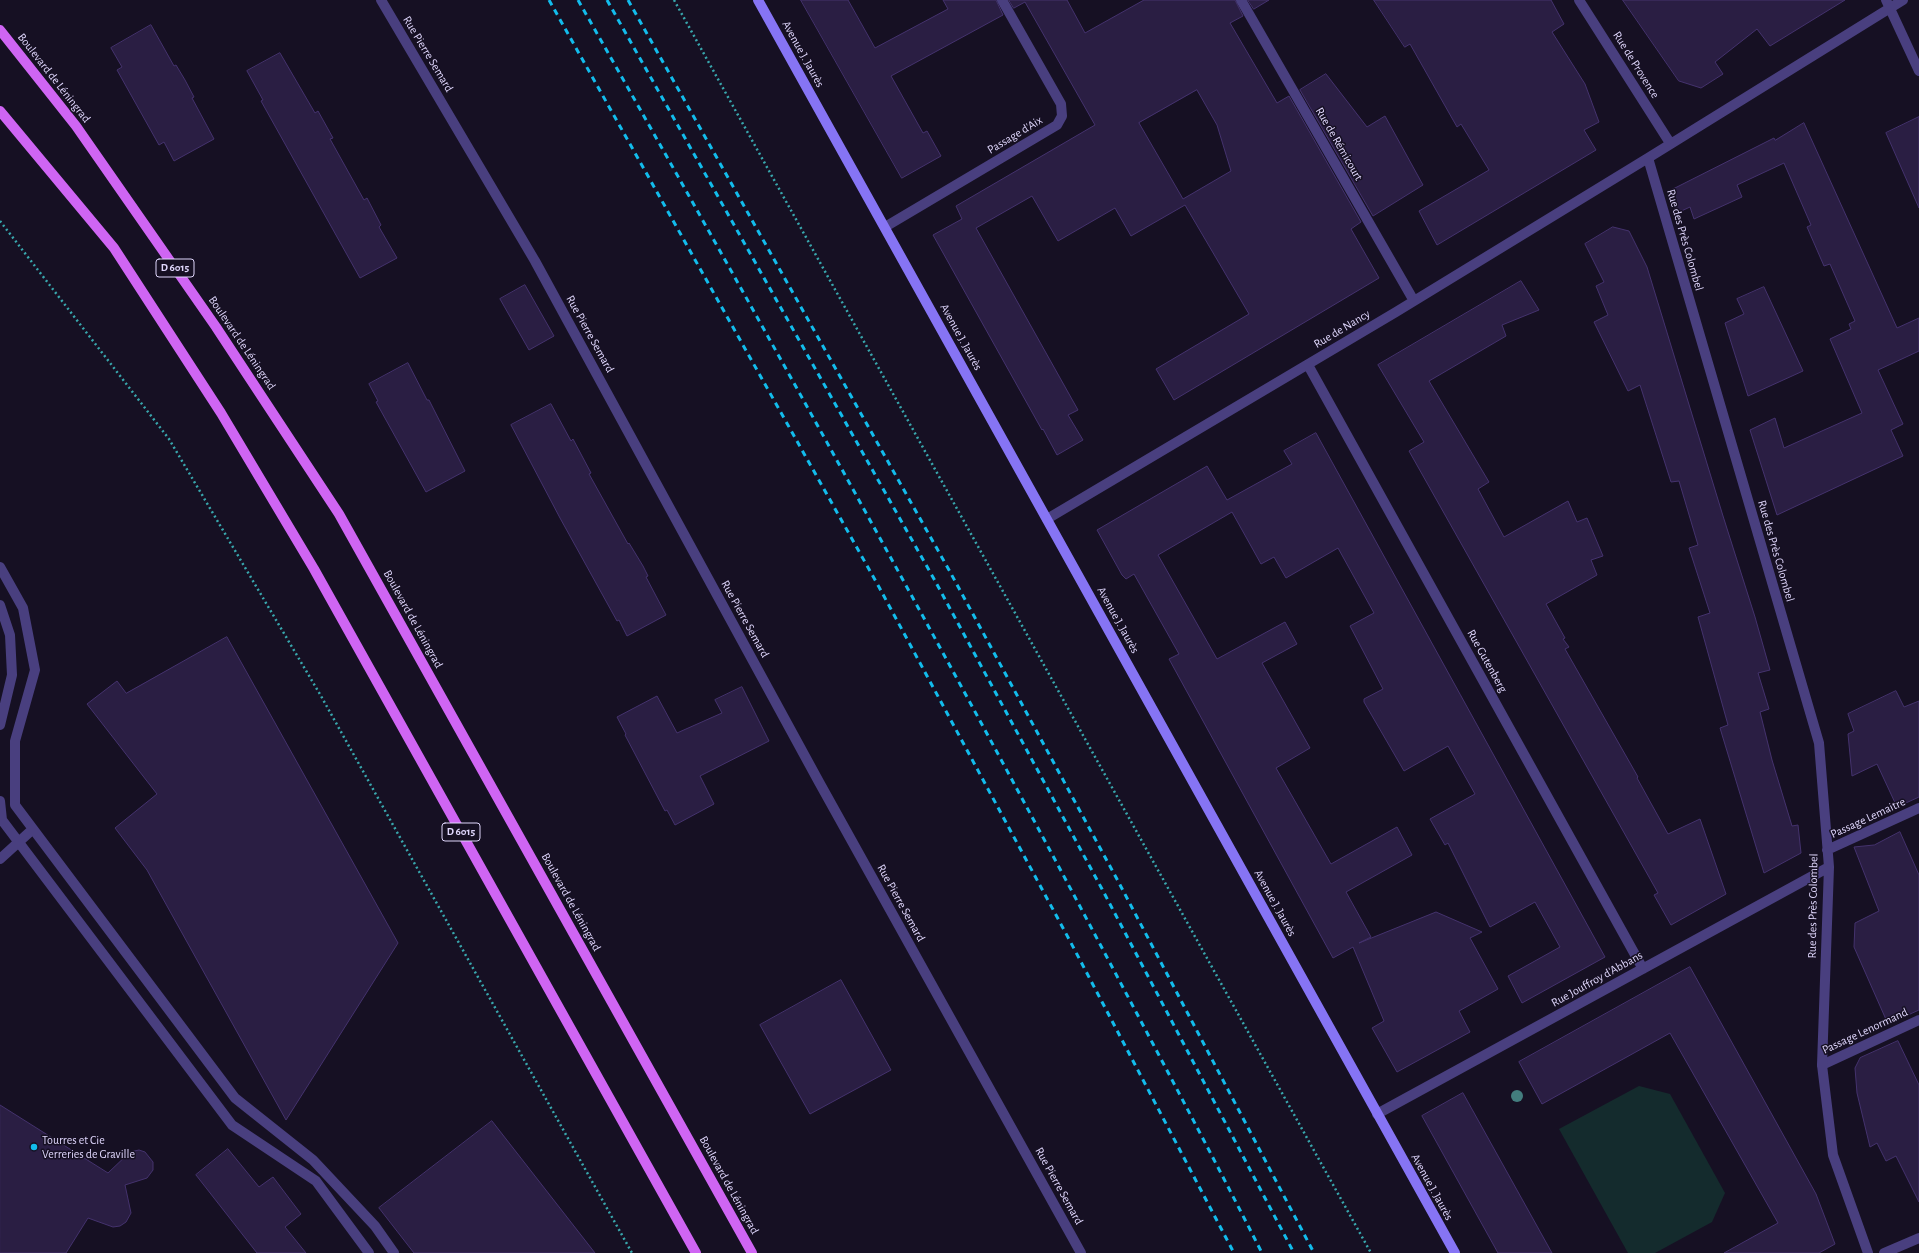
<!DOCTYPE html>
<meta charset="utf-8">
<style>
body{margin:0}
canvas{display:block;background:#161023}
</style>
<canvas width="1919" height="1253"></canvas>
<script>
const ctx = document.querySelector('canvas').getContext('2d');
ctx.lineJoin = 'round';
function fill(path, color) {
  ctx.fillStyle = color;
  ctx.fill(path, 'evenodd');
}
function trace(path, color, width, dash) {
  ctx.strokeStyle = color;
  ctx.lineWidth = width;
  ctx.lineCap = dash ? 'butt' : 'round';
  ctx.setLineDash(dash || []);
  ctx.stroke(path);
}
function label(font, color, halo, rows, align = 'center') {
  ctx.font = font + ' "Alegreya Sans",sans-serif';
  ctx.lineWidth = 3;
  ctx.setLineDash([]);
  ctx.textBaseline = 'middle';
  ctx.strokeStyle = halo;
  ctx.fillStyle = color;
  for (const [text, x, y, turn = 0] of rows) {
    ctx.save();
    ctx.translate(x, y);
    ctx.rotate((+turn || 0) * Math.PI / 180);
    ctx.textAlign = isNaN(turn) ? turn : align;
    if (halo) ctx.strokeText(text, 0, 0);
    ctx.fillText(text, 0, 0);
    ctx.restore();
  }
}
fill(new Path2D(`
 M1639,1086L1670,1094L1725,1193L1712,1222L1655,1253H1628L1559,1129Z`), '#142b2d');
const building = new Path2D(`
 M801,0H848L875,48L948,9L943,0H996L1003,15L891,76L923,133L927,131L941,156L902,178Z
 M1009,0H1067L1085,33L1144,0H1235L1243,16L1230,23L1277,103L1289,96L1361,222L1351,229L1379,278L1174,400L1156,369L1249,314L1185,205L1131,236L1115,208L1058,241L1032,196L976,228L1078,410L1068,415L1083,440L1057,455L1043,429L1042,430L933,235L962,219L956,206L1095,125L1025,2L1014,8ZM1197,90L1217,125L1231,171L1183,199L1139,123Z
 M1248,0H1269L1254,9Z
 M1374,0H1551L1564,24L1552,32L1585,84L1599,122L1584,130L1596,150L1437,245L1419,211L1489,170L1461,124L1457,127L1410,44L1405,47Z
 M1623,0H1845L1770,46L1757,29L1715,62L1723,74L1701,88L1679,81Z
 M151,25L174,66L176,65L185,80L194,97L192,98L214,139L174,161L164,142L159,145L117,70L122,67L111,48Z
 M280,53L315,113L318,111L333,138L330,139L364,200L367,198L381,225L379,227L397,258L360,278L261,101L263,100L247,71Z
 M1326,74L1367,127L1385,116L1423,185L1373,216L1300,90Z
 M1919,117V208L1886,133Z
 M1804,123L1897,328L1919,318V351L1878,370L1903,424L1891,430L1903,456L1777,515L1750,430L1775,418L1784,448L1862,413L1830,339L1851,329L1849,324L1855,321L1830,264L1824,266L1807,227L1811,225L1784,163L1737,185L1742,197L1694,219L1690,207L1677,213L1667,192L1774,138L1775,140Z
 M1613,227L1629,231L1647,267L1723,516L1755,617L1770,670L1758,673L1769,709L1760,712L1772,760L1792,826L1798,825L1801,853L1764,873L1720,728L1728,725L1698,617L1710,613L1689,548L1698,545L1679,481L1671,482L1640,385L1628,391L1594,322L1608,315L1596,286L1604,282L1585,244Z
 M1521,281L1539,310L1502,325L1506,336L1429,381L1489,482L1478,489L1504,537L1568,501L1577,522L1587,518L1603,556L1591,560L1597,575L1546,604L1565,638L1563,639L1569,647L1565,649L1638,777L1637,778L1668,834L1700,819L1726,894L1671,925L1654,895L1658,893L1409,451L1424,442L1378,365Z
 M525,285L554,336L529,350L500,299Z
 M1764,287L1803,371L1748,396L1725,323L1744,314L1737,299Z
 M408,363L427,400H429L465,471L426,492L376,402L378,401L369,384Z
 M551,404L571,441L573,439L591,473L589,474L628,544L629,543L643,566L648,576L646,577L666,615L627,636L619,620L617,621L560,518L511,425Z
 M1316,433L1605,957L1522,1003L1508,976L1560,947L1535,902L1490,927L1448,843L1445,845L1430,819L1475,794L1448,746L1404,771L1364,702V699L1383,689L1350,626L1374,613L1338,548L1286,578L1274,557L1261,564L1232,512L1158,555L1217,659L1285,622L1297,644L1262,663L1310,748L1276,768L1331,864L1397,827L1412,855L1346,892L1371,937L1359,943L1436,912L1482,932L1470,938L1498,989L1459,1011L1470,1032L1397,1072L1372,1028L1384,1021L1353,947L1333,958L1169,659L1179,654L1134,574L1126,579L1122,575L1097,530L1207,466L1227,500L1292,464L1284,451Z
 M227,637L398,943L286,1120L147,870L115,828L157,794L87,704L117,681L126,693Z
 M742,687L769,741L700,776L714,804L675,825L667,810L665,811L625,735L626,734L617,717L657,696L677,733L722,713L715,700Z
 M1896,691L1904,707L1919,701V797L1897,807L1877,764L1852,776L1848,734L1854,731L1848,714Z
 M1900,832L1919,875V1010L1888,1024L1854,947L1855,923L1879,911L1854,847L1874,845Z
 M1690,967L1816,1194L1835,1244L1819,1253H1724L1778,1223L1670,1033L1542,1104L1519,1062Z
 M841,980L891,1070L810,1114L760,1025Z
 M1898,1041L1919,1085V1202L1896,1156L1886,1161L1877,1143L1870,1147L1857,1093L1855,1068L1860,1058Z
 M1463,1093L1552,1253H1498L1422,1116Z
 M0,1105L108,1173L130,1152L139,1150L145,1152L153,1162V1170L147,1178L125,1185L131,1213L126,1222L120,1226L113,1227L88,1218L66,1253H0Z
 M492,1121L595,1253H414L379,1208Z
 M228,1149L259,1187L273,1177L301,1214L285,1227L306,1253H257L196,1175Z`);
fill(building, '#2a1e43');
trace(building, '#44326d', 1);
trace(new Path2D(`
 M674,0L1371,1253
 M0,221L169,439L321,696L632,1253`), '#38a7ad', 2.5, [2, 3]);
trace(new Path2D(`
 M0,567L23,608L35,670L15,741V805L235,1098L313,1160L375,1226L394,1253
 M0,605L10,635L12,675L0,725
 M0,801L2,820L232,1125L316,1181L369,1253
 M0,859L33,829
 M1822,1065L1919,1020`), '#493f7f', 10);
trace(new Path2D(`
 M381,0L535,261L819,782L1081,1253
 M1241,0L1414,301
 M1579,0L1670,143
 M1886,0L1919,71
 M885,227L1057,125L1062,116L1061,104L1002,0
 M1308,365L1643,969
 M1047,519L1396,312L1648,158
 M1827,850L1919,808
 M1377,1114L1829,867
 M1868,1253L1833,1155L1822,1065L1829,867L1819,743L1648,158L1903,0
 M1884,1253L1919,1238`), '#493f7f', 10);
trace(new Path2D(`
 M758,0L1455,1253`), '#8674f4', 10);
trace(new Path2D(`
 M0,30L76,126L216,327L339,514L752,1253
 M0,111L114,248L221,413L314,569L696,1253`), '#cf65f3', 10);
trace(new Path2D(`
 M549,0L879,587L1070,941L1234,1253
 M578,0C747,297 914,596 1075,897C1138,1016 1201,1133 1262,1253
 M607,0L934,579L1102,889L1294,1253
 M628,0L949,570L1118,881L1314,1253`), '#12bcec', 3, [6, 5]);
ctx.fillStyle = '#437d7e';
for (const [x, y] of [
 [1517,1096]
]) {
  ctx.beginPath();
  ctx.arc(x, y, 6, 0, 2 * Math.PI);
  ctx.fill();
}
for (const [x, y, r, color] of [
 [34,1147,4,"#12bcec"]
]) {
  const dot = new Path2D();
  dot.arc(x, y, r, 0, 2 * Math.PI);
  ctx.fillStyle = color;
  ctx.fill(dot);
  trace(dot, '#161023', 1.5);
}
for (const [x, y, w] of [
 [175,268,38],
 [461,832,38]
]) {
  const box = new Path2D();
  box.roundRect(x - w / 2, y - 9, w, 18, 3);
  ctx.fillStyle = '#161023';
  ctx.fill(box);
  trace(box, '#dfd6fc', 1);
}
label('bold 11px', '#dfd6fc', null, [
 ["D 6015",175,268],
 ["D 6015",461,832]
]);
label('12px', '#dfd6fc', '#161023', [
 ["Rue Pierre Semard",428,54,59],
 ["Avenue J. Jaurès",803,54,61],
 ["Rue de Provence",1636,65,58],
 ["Boulevard de Léningrad",54,78,52],
 ["Passage d'Aix",1015,135,-31],
 ["Rue de Rémicourt",1339,144,60],
 ["Rue des Près Colombel",1685,240,74],
 ["Rue de Nancy",1342,329,-31],
 ["Rue Pierre Semard",590,334,61],
 ["Avenue J. Jaurès",961,337,61],
 ["Boulevard de Léningrad",242,343,56],
 ["Rue des Près Colombel",1776,551,74],
 ["Boulevard de Léningrad",413,619,61],
 ["Rue Pierre Semard",745,619,61],
 ["Avenue J. Jaurès",1118,620,61],
 ["Rue Gutenberg",1487,661,61],
 ["Passage Lemaitre",1868,818,-25],
 ["Boulevard de Léningrad",571,902,61],
 ["Rue Pierre Semard",901,903,61],
 ["Avenue J. Jaurès",1275,903,61],
 ["Rue des Près Colombel",1813,906,-89],
 ["Rue Jouffroy d'Abbans",1597,979,-29],
 ["Passage Lenormand",1865,1031,-25],
 ["Boulevard de Léningrad",729,1185,61],
 ["Rue Pierre Semard",1059,1186,61],
 ["Avenue J. Jaurès",1432,1187,61]
]);
label('12px', '#dfd6fc', '#161023', [
 ["Tourres et Cie",42,1140],
 ["Verreries de Graville",42,1154]
], 'left');
</script>
